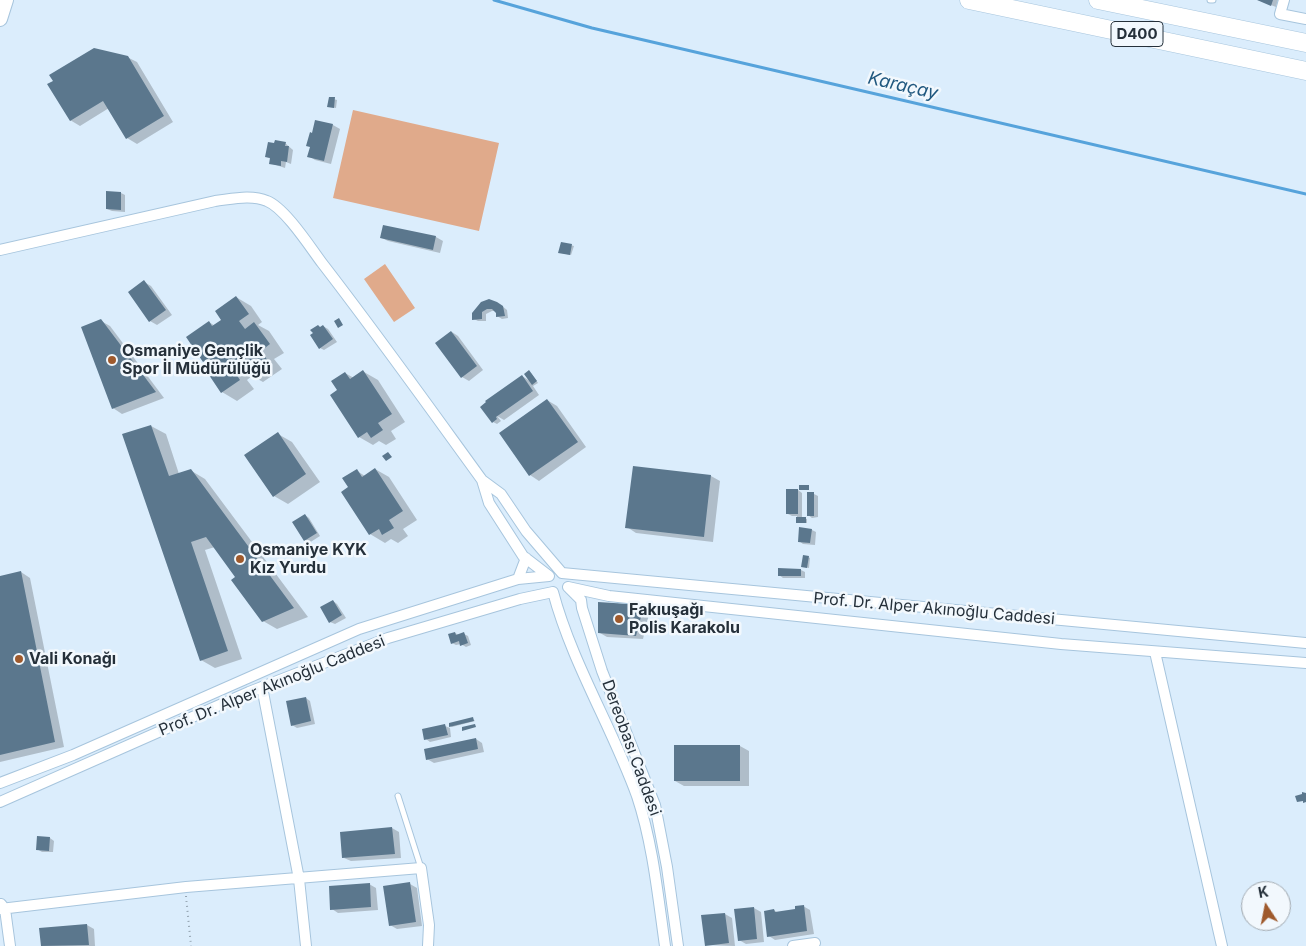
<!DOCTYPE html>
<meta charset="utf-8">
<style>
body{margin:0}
#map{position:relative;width:1306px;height:946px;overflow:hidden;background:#dbedfc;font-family:Inter,sans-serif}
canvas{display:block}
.north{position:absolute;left:1241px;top:881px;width:50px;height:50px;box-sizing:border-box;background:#f2f8fd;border:1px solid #a0a8af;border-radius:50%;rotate:349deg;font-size:14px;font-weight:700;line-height:20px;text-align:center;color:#25303a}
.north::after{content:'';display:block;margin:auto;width:18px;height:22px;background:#9f5a2d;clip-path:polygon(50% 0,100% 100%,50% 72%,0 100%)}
</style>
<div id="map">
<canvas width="1306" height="946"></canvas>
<div class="north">K</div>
</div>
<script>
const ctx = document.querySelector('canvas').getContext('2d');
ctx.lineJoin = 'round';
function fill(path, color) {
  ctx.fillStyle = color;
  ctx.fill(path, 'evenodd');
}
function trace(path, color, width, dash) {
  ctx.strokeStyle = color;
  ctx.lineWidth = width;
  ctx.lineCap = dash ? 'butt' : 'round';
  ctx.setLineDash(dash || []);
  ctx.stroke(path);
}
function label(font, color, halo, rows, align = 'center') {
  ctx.font = font + ' Inter,sans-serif';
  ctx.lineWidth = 5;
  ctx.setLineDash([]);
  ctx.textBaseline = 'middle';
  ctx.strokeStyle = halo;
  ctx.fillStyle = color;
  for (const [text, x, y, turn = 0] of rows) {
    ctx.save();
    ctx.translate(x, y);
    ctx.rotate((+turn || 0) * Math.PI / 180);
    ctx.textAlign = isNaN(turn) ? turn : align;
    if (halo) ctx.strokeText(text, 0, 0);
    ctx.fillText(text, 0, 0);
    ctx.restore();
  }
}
fill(new Path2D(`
 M353,110L499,143L479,231L333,198Z
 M385,264L415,308L394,322L364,279Z`), '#e0aa8b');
fill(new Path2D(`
 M1258,0H1278L1276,7Z
 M127,57L137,62L173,122L137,144L127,138L109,108L80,126L70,120Z
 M330,98L337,100L336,108L330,107Z
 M316,121L333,125L340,129L331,164L315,160L309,156Z
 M285,143L293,150L291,164L286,162L285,168L270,163L271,159L267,157Z
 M121,193L125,195V212L112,211L107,209Z
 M384,226L436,237L443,241L440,253L388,241L382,238Z
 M562,243L574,246L571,255L561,253Z
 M144,282L151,286L172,315L157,325L150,321L130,292Z
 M236,297L251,306L262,322L258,325L269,331L284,353L274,359L282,369L263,382L252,376L247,380L254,389L237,401L222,392L208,373L215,368L204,361L187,337L209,322L215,326L223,320Z
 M481,303L502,306L507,310L508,318L502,319L497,316L496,311H492L486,314V321H478L474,319Z
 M101,321L110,326L164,398L122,414L113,408Z
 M323,326L328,329L337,342L324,350L320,348L321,328Z
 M452,332L458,336L483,370L469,381L462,377Z
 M364,372L378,380L405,422L391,431L396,439L386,445L379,441L373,445L359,437L339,390L345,373L354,378Z
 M531,373L538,383L533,386L539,395L504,420L497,416L501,421L497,424L493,422L522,376L530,381Z
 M547,400L557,406L586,447L539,481L530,475Z
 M151,426L166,434L179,474L190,470L205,479L308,617L277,629L263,621L237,577L215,547L205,550L242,659L215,668L201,660Z
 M278,434L292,442L320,482L288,504L274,496Z
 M634,467L711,476L720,481L713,542L636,533L627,527Z
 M375,469L389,477L417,520L403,529L408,536L398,543L391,539L385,543L370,534L343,492L350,488L357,471L365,476Z
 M798,490L802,493V518L807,519V523H799L797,522V516H792L788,514Z
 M814,494L818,496V517L812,518L808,515Z
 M305,515L309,518L320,536L309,543L305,540Z
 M801,528L812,530L816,532L815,545L803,544L799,541Z
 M808,557L810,558L809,568L804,567Z
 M801,570L805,572V578H783L779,575Z
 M21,572L30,578L64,747L0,762V577Z
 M333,601L337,604L346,618L335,624L330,622Z
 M643,606L650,610L643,639L607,637L600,633Z
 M455,633L459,635L464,634L468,636L471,645L466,647L461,644L456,645L452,643Z
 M306,698L310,701L315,724L297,728L292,725Z
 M473,719L475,721L452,727L450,726Z
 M445,726L450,728L451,737L430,742L426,739Z
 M476,739L482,743L484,752L434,763L427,759Z
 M675,746H740L749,751V786H684L675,781Z
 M392,828L399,832L401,858L351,861L344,858Z
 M38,837L50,838L54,841L53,852H42L37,849Z
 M369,884L376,888L378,910L338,913L332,909Z
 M410,884L417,888L422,926L397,929L390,925Z
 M803,906L810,910L814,934L775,940L769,936L774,910L778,913L796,910Z
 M754,908L761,912L764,942L746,944L739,940Z
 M725,914L732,918L735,946L706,945L703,916Z
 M87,925L94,929L95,946H42L40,930Z`), '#0003');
trace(new Path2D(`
 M494,0L592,28L1306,194`), '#56a3db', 3);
fill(new Path2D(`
 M1257,0H1273L1271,6Z
 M94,48L128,56L164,116L126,139L103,101L70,121L47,84L53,81L49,75Z
 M329,97H335L334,108L327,107Z
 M315,120L333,124L324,161L307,157L310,147L306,146L310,132L312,133Z
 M275,140L286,142L285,146H289L287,162L281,161V166L269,164L270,158L265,157L268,142L274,143Z
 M106,191L121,192V210L106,209Z
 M383,225L436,236L433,250L380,238Z
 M561,242L572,244L570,255L558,253Z
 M144,280L166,310L149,322L128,292Z
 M236,296L249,314L239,321L245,329L254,322L270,344L261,351L268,361L248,375L241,366L234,371L240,380L221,393L207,372L215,366L209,358L203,362L186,337L209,321L212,326L221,320L215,311Z
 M489,299L497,302L503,306L505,316L496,317V313L492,309H487L482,312V319L472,320V313L481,302Z
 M339,318L343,325L338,328L334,321Z
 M101,319L156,392L112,409L81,327Z
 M318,325L320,327L323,325L333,339L319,349L310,335L313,333L310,330Z
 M451,331L477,366L461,378L435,343Z
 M363,370L392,414L378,423L383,430L371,438L367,432L358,438L330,395L337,390L331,381L345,372L350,379Z
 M529,370L537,381L532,385L524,374Z
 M522,375L533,391L496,417L497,419L492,423L480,407L486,402L485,401Z
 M547,399L578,442L529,476L499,433Z
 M151,425L169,476L191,469L294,608L262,622L231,580L235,577L206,537L191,542L228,651L200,661L122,434Z
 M278,432L306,474L273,497L244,455Z
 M388,452L392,457L386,461L382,456Z
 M633,466L711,475L704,537L625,528Z
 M375,468L403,511L389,520L394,528L382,535L379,529L369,535L341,492L348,487L342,478L357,469L362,477Z
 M799,485H809V490H799Z
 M786,489H798V514H786Z
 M807,492H814V516H807Z
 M305,514L317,533L304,541L292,522Z
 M796,517H806V523H796Z
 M799,527L812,529L810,543L798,542Z
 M803,555L809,556L807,568L801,567Z
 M778,568L801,569V576H778Z
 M21,571L55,742L0,755V576Z
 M333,600L342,615L329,623L320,607Z
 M598,602L644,605L636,636L598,633Z
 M455,632L456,635L464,632L468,643L460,646L459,641L451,644L448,634Z
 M306,697L311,721L291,726L286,701Z
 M473,717L474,721L449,727V723Z
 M445,724L448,735L424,740L422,729Z
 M475,724L476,727L462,731V727Z
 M476,738L478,749L426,760L424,749Z
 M674,745H740V781H674Z
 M1302,792L1306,793V802L1303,803V801L1297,802L1295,796L1302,794Z
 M392,827L395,854L342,858L340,832Z
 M37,836L50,837L49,851L36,850Z
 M410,882L416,922L389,926L383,886Z
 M370,883L371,907L330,910L329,886Z
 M804,905L807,931L767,937L764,911L774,909L775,912L795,909V906Z
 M754,907L757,939L738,941L734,909Z
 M725,913L729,943L705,946L701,915Z
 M87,924L89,945L41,946L39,928Z`), '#5b778d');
const lane = new Path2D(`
 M1210,0H1213
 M398,796L421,868`);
const street = new Path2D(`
 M1284,0L1280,14L1306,19
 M0,250L215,201C232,199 251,194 267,201C285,208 310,247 322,263C377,334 429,407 482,480L489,503L523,556L549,576
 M482,480L501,494L526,531L562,573L1306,643
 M518,579L526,558
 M568,587L609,596L1061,644L1306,663
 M569,588L581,600L582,608L602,671L655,805L667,867L678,946
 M1155,652L1222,946
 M262,687L299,879L306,946
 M0,783L73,755L359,629L518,579L549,576
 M0,802L249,692L388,638L520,599L553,592C572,663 612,727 637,796C653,844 658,897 665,946
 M1,904L5,909L10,946
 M0,909L186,887L421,868L429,925L428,946
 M793,946L815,943`);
const secondary = new Path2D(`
 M0,19L6,0`);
const highway = new Path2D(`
 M969,0L1306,71
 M1098,0L1306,43`);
trace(lane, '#a7c5dd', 7);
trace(street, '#a7c5dd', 12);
trace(secondary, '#a7c5dd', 16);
trace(highway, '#a7c5dd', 19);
trace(new Path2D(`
 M186,896L191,946`), '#93a2af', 2, [1, 4]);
trace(lane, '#fff', 5);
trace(street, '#fff', 10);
trace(secondary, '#fff', 14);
trace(highway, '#fff', 18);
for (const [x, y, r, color] of [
 [112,360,5,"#9f5a2d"],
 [240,559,5,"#9f5a2d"],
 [619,619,5,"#9f5a2d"],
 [19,659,5,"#9f5a2d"]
]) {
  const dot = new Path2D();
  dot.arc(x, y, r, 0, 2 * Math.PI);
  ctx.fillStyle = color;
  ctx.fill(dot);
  trace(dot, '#f2f8fd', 2);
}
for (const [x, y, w] of [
 [1137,34,52]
]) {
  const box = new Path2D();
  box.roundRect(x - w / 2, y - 12.5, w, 25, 4);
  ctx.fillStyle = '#f2f8fd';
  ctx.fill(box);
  trace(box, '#25303a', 1);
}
label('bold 15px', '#25303a', null, [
 ["D400",1137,34]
]);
label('bold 16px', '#25303a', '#f2f8fd', [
 ["Osmaniye Gençlik",122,351],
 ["Spor İl Müdürülüğü",122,369],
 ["Osmaniye KYK",250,550],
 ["Kız Yurdu",250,568],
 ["Fakıuşağı",629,610],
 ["Polis Karakolu",629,628],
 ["Vali Konağı",29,659]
], 'left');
label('16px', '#25303a', '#f2f8fd', [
 ["Prof. Dr. Alper Akınoğlu Caddesi",934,609,5],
 ["Prof. Dr. Alper Akınoğlu Caddesi",272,686,-22],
 ["Dereobası Caddesi",631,748,70]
]);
label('italic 18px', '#20587f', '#f2f8fd', [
 ["Karaçay",903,86,13]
]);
</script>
